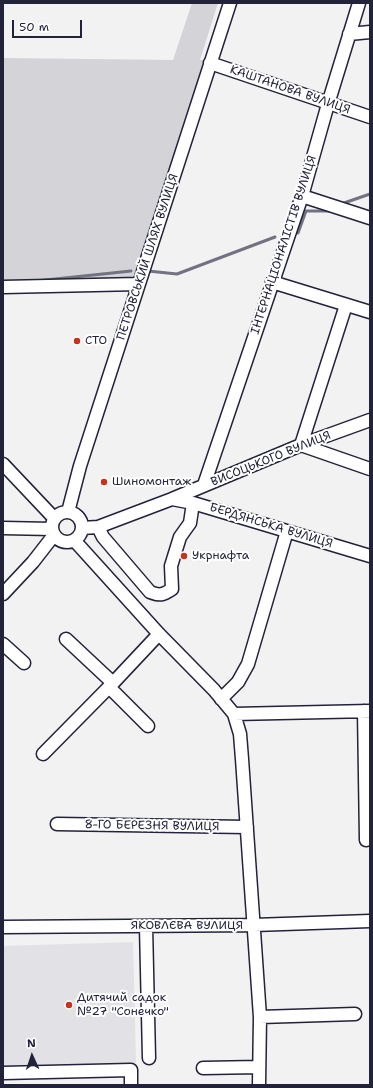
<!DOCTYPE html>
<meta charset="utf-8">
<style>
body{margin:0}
#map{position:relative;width:373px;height:1088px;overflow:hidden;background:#f2f2f3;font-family:"Shantell Sans",sans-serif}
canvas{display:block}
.frame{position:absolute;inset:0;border:4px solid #22223b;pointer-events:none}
.north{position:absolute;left:12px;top:1036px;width:40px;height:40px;-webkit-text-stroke:3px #fff;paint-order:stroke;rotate:357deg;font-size:11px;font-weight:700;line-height:16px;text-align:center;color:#22223b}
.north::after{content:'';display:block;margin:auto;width:14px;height:18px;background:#22223b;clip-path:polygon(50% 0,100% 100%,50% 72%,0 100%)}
.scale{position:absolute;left:12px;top:20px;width:70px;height:18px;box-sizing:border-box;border:2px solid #22223b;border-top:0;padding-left:5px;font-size:12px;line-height:14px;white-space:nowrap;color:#22223b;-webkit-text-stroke:3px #fff;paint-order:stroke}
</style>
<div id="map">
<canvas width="373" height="1088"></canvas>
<div class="frame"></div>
<div class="north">N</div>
<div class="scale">50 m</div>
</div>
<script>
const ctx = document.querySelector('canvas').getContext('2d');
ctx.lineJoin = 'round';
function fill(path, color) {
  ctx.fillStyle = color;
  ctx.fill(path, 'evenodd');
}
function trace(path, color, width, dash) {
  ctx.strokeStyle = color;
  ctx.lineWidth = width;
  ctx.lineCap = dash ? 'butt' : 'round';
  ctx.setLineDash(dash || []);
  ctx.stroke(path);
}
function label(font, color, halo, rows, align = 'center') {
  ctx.font = font + ' "Shantell Sans",sans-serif';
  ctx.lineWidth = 4;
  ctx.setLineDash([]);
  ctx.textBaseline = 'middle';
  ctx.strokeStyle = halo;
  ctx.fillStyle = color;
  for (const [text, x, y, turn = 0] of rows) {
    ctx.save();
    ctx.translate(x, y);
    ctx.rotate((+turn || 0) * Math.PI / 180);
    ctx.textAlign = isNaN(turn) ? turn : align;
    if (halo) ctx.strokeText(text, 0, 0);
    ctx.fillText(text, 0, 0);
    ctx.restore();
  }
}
fill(new Path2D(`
 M133,942L136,1063L3,1067V946Z`), '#e2e2e6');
fill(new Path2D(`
 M192,3H218L200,60H206L136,281L3,284V58L173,60Z`), '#d3d3d8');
trace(new Path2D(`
 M341,204L370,194
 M298,233L306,211H330
 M148,271L177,274L275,237
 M36,281L131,271`), '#727282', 3);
const minor = new Path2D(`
 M349,34L370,32
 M210,63L370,117
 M302,196L370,218
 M272,282L370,312
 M3,287L139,284
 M346,305L301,445L370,469
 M3,464L54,518
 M204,485L302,196L328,104L359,3
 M172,499L193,503L370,556
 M52 527a15 15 0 1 1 30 0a15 15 0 1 1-30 0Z
 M68,512L80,466L230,3
 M98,527L103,537L150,592C160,596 163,595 172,589L171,566L180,537L190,523L193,503
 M3,528L52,529
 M82,528L98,527L172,499L301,445L370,420
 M74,540L159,634L214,690L234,714L240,734L242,759L260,1017L259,1085
 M3,594L33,562L54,535
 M66,639L113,683
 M3,644L24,663
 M109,687L148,726
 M221,699L238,682L248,664L287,531
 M364,711L366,840L370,839
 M234,714L370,711
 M43,754L113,683L159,634
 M57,824L247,827
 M146,926L149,1058
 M3,927L254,925L370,921
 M260,1017L355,1014
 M203,1068L259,1067
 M3,1073L131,1070V1085`);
trace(minor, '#22223b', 15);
trace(minor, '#fff', 12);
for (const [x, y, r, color] of [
 [77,341,4,"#c8321e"],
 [104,482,4,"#c8321e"],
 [184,556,4,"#c8321e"],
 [69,1005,4,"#c8321e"]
]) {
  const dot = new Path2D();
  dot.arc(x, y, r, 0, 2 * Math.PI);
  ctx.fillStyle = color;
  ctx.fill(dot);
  trace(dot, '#fff', 1.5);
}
label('12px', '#22223b', '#fff', [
 ["КАШТАНОВА ВУЛИЦЯ",290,90,19],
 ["ІНТЕРНАЦІОНАЛІСТІВ ВУЛИЦЯ",284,245,-72],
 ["ПЕТРОВСЬКИЙ ШЛЯХ ВУЛИЦЯ",148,257,-72],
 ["ВИСОЦЬКОГО ВУЛИЦЯ",271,459,-22],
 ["БЕРДЯНСЬКА ВУЛИЦЯ",271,526,17],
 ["8-ГО БЕРЕЗНЯ ВУЛИЦЯ",152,826,1],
 ["ЯКОВЛЄВА ВУЛИЦЯ",187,926]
]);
label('12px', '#22223b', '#fff', [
 ["СТО",85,341],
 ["Шиномонтаж",112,482],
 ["Укрнафта",192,556],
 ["Дитячий садок",77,998],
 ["№27 \"Сонечко\"",77,1012]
], 'left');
</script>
